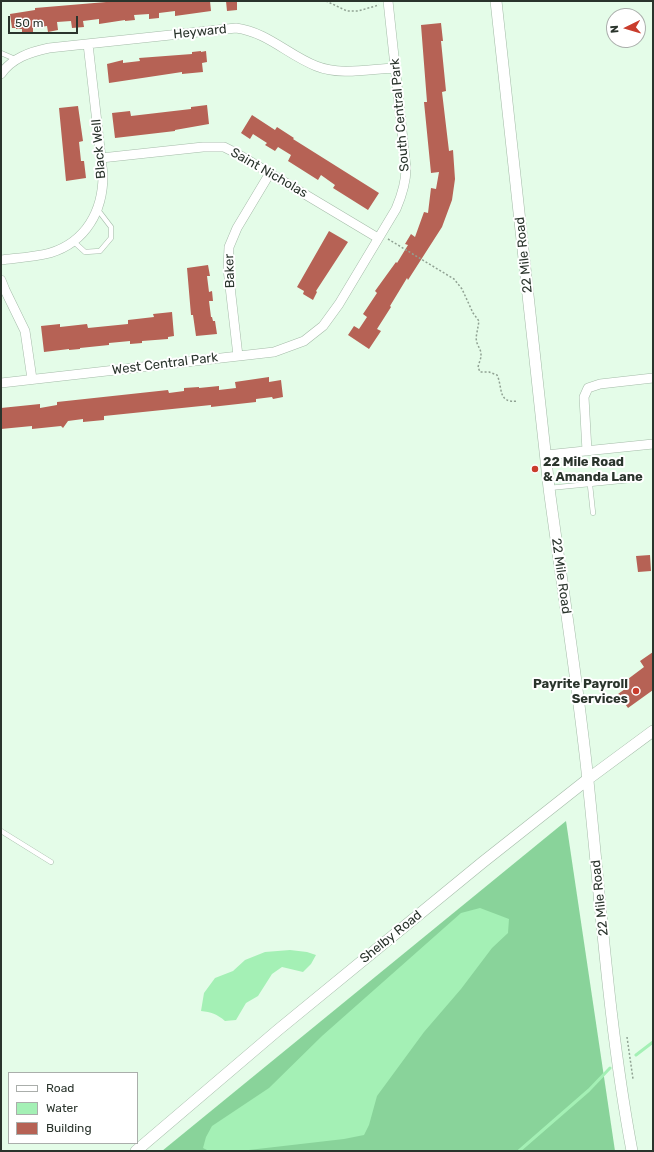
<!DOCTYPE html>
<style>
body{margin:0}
#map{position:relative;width:654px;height:1152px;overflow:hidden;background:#e4fce8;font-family:Rubik,sans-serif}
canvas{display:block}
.frame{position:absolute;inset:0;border:2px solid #2a342c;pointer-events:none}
.legend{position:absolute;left:8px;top:1072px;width:130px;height:72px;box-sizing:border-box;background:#fff;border:1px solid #aaaeab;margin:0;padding:5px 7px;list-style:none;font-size:12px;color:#2a342c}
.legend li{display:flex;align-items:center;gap:8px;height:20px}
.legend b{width:20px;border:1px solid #aaaeab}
.north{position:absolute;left:606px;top:8px;width:40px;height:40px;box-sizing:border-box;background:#fff;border:1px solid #aaaeab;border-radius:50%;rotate:265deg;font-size:11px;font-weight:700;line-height:16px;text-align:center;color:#2a342c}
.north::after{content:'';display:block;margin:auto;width:14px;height:18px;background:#c93c2c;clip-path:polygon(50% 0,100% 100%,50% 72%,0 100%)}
.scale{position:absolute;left:8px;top:16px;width:70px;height:18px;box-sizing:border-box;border:2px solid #2a342c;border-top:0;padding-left:5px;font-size:12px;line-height:14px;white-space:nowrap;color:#2a342c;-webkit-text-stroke:3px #fff;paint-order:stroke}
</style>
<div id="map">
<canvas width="654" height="1152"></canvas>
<div class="frame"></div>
<ul class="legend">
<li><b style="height:5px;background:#fff"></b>Road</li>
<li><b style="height:11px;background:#a4f0b5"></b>Water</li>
<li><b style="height:11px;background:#b66255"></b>Building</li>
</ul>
<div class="north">N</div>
<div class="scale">50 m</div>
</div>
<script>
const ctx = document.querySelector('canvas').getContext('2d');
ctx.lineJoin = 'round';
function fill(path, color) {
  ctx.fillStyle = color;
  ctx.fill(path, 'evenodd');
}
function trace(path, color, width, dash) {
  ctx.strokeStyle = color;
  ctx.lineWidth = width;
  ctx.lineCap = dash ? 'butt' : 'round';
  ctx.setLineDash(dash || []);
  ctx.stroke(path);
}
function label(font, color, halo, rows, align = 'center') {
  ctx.font = font + ' Rubik,sans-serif';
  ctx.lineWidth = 4;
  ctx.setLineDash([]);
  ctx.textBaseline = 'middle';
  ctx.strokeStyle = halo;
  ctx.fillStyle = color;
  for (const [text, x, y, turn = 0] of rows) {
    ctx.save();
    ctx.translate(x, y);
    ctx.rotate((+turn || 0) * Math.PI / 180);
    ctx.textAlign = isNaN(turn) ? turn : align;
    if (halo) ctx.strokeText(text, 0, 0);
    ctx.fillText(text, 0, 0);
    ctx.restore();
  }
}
fill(new Path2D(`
 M566,821L615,1151H162Z`), '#89d39a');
fill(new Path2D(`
 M480,908L509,919L508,933L492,948L461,989L424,1032L377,1096L369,1125L364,1135L344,1139L240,1151H209L203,1148L206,1137L212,1126L269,1088L322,1036L461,913Z
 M290,950L307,952L316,955L311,964L303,972L282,967L272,974L258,996L246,1003L236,1020L225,1021C217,1014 211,1012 201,1011L204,993L215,978L233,971L245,960L265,952Z`), '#a4f0b5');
trace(new Path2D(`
 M636,1055L653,1042
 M519,1151L589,1090L610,1068`), '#a4f0b5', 3);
fill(new Path2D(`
 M118,1H210L211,11L175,16V11L159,13V18L149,19V14L134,15L135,20L125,21V20L99,24V19L83,21L84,27L72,28L71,21L57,22L58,30L48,32L47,26L33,28V32L22,33V29H16V28H12L10,14L35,10V8Z
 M226,1H237V10L227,11Z
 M441,23L443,41H441L446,91L442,92L449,151L453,150L455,179L452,200L442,227L408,280L407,278L390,306L391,307L377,329L381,331L369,349L348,335L354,326L359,329L367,317L363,314L377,293L375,291L396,262L397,263L408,245L405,244L411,234L415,237L424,212L428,213L431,188L436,189L439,172L431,173L424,102H427L421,25Z
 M201,51V52L206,51L207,62L202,63L203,72L182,74V72L109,83L107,64L123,60V63L140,61L139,58L192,54V52Z
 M207,105L209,124L175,130V131L115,138L112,113L130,111L131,116L191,109V107Z
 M78,106L83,141L79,142L81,161H84L86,178L66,181L59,108Z
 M252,115L275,130L277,127L294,138L293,139L379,193L368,210L333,188L335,185L321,175L318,180L288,161L291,155L278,147L275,151L265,145L267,143L253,134L250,139L241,133Z
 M329,231L348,242L316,291L317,292L313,300L303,294L304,291L297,287Z
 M208,265L210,276H207L209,292L212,291L213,301H209L211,317H212L213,321H215L217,334L196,336L193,315H191L187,268Z
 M172,312L174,336L168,337V339L142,341V343L130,344V341L109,343V345L80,348V349L69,350V349L44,352L41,326L60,324V327L87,324L88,328L128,324V320L154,317L153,314Z
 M269,377V382L281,380L283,397L273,399L272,397L256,399V402L211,407V405L104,416V420L83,422V419L68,421L63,428L61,426L32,429V426L1,429V408L40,404V408L57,405V402L168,390L169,393L184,391V388L199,387V388L219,386V390L236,388L235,382Z
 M650,555L651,571L638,572L636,556Z
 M653,652V690L628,708L618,694L625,689L623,687L626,685L624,682L644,667L640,661Z`), '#b66255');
const service = new Path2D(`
 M1,53L15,59
 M73,241L85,252L100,251L111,238V227L98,210
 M590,485L593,513
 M549,488L640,479
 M1,831L51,862`);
const minor = new Path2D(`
 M1,74C12,58 30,52 49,48L236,28C267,32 288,55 316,66C341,76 369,69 395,68
 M101,158L203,147H224L236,153L378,238
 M1,260C17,258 34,257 50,253C86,242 103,211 103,175L88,44
 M1,280L5,290L25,331L32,379
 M238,356L228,269L229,247L237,228L270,173
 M1,383L274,352L304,341L323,326L339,304L396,209C402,195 406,182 406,168L388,1
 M587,451L584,397L588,388L600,384L653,378
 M546,455L653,444`);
const tertiary = new Path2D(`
 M496,1L549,488C562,586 578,683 588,781C601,905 609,1029 632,1151
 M136,1151L278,1030L483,862L588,779L653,731`);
trace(service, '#a4bba8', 5.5);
trace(minor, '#a4bba8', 10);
trace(tertiary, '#a4bba8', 12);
trace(new Path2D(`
 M326,1L347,11H358L379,5
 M388,239L454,279L462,289L473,313L479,321L476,338L477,343L481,352V357L478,367L480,372H489L497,375C503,387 497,404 518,401
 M627,1037L633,1079`), '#90a293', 1.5, [2, 2]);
trace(service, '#fff', 4.5);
trace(minor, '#fff', 9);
trace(tertiary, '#fff', 11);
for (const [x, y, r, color] of [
 [535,469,4,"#c93c2c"],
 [636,691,4,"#c93c2c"]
]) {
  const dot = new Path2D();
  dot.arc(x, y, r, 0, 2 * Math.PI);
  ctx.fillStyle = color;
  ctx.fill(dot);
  trace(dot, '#fff', 1.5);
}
label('13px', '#2a342c', '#fff', [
 ["Heyward",200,32,-6],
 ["South Central Park",400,115,-95],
 ["Black Well",99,149,-95],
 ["Saint Nicholas",269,173,30],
 ["22 Mile Road",524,255,-96],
 ["Baker",230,271,-92],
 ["West Central Park",165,364,-7],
 ["22 Mile Road",561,576,82],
 ["22 Mile Road",600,898,-96],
 ["Shelby Road",391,937,-39]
]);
label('bold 13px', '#2a342c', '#fff', [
 ["22 Mile Road",543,462],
 ["& Amanda Lane",543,477],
 ["Payrite Payroll",628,684,"right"],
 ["Services",628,699,"right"]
], 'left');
</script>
